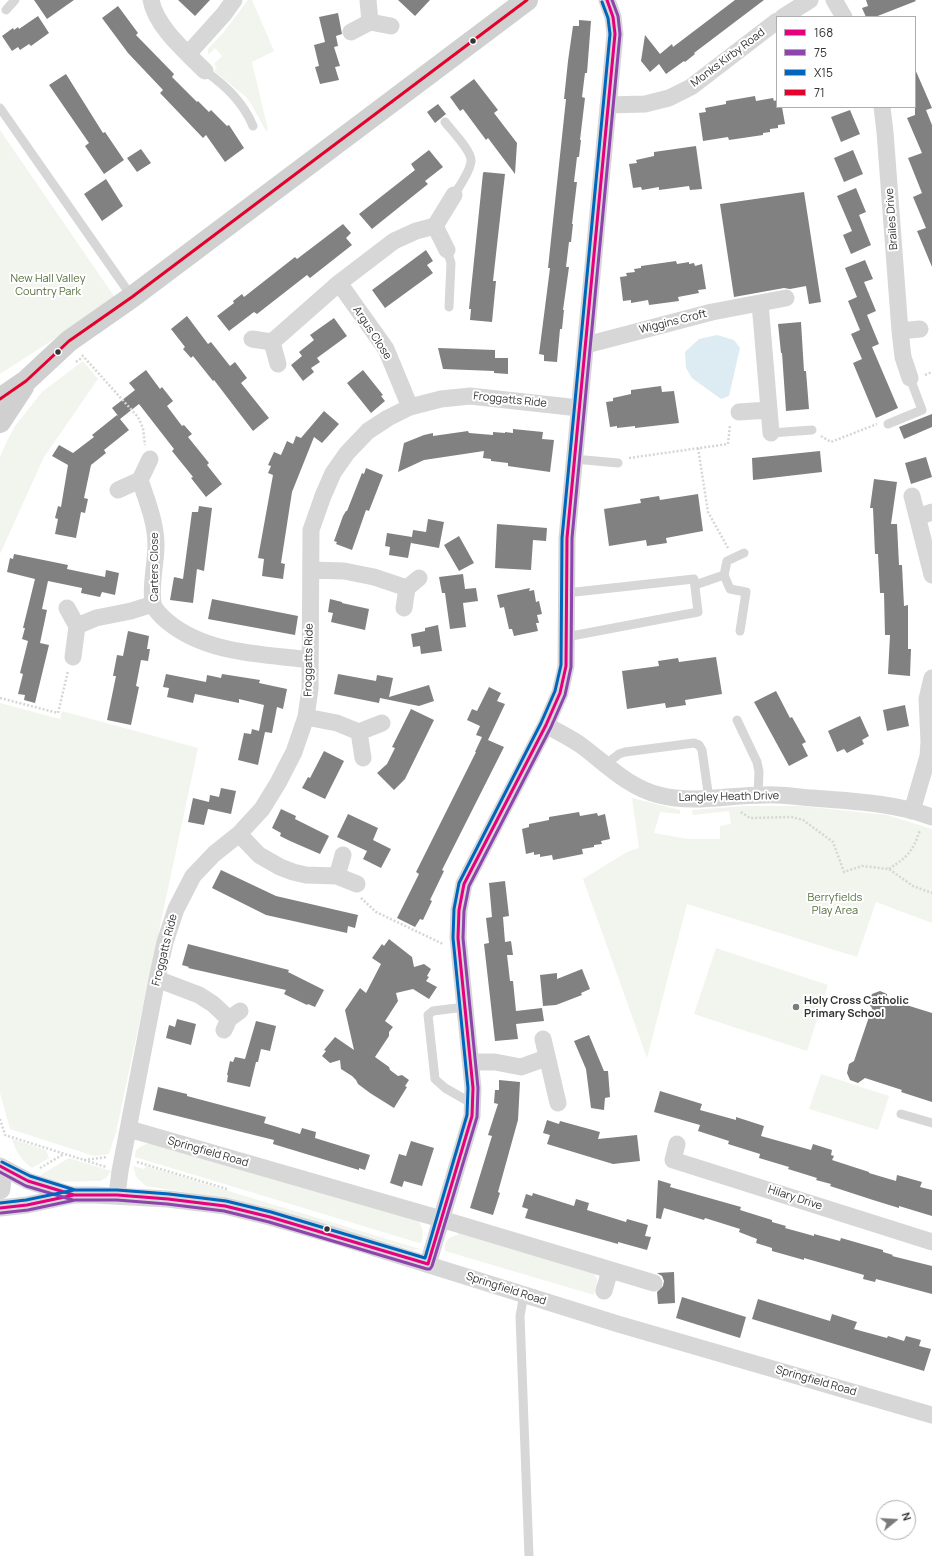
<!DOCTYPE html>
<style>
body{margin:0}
#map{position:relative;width:932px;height:1556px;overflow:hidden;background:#fff;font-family:Manrope,sans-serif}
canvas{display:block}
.legend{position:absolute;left:776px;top:16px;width:140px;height:92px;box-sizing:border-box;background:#fff;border:1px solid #adadad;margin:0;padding:5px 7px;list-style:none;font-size:12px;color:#333}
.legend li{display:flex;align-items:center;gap:8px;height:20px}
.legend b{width:20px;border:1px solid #adadad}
.north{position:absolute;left:876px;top:1500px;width:40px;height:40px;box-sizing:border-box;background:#fff;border:1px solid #adadad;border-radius:50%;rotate:72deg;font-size:11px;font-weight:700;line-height:16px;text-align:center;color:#333}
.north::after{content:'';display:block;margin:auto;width:14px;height:18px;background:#7a7a7a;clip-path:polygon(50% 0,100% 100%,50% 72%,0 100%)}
</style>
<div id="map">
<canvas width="932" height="1556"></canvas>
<ul class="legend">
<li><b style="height:5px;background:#e5007d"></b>168</li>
<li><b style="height:5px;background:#8e44ad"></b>75</li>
<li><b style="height:5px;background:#0065bd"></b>X15</li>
<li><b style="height:5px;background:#e4002b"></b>71</li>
</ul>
<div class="north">N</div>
</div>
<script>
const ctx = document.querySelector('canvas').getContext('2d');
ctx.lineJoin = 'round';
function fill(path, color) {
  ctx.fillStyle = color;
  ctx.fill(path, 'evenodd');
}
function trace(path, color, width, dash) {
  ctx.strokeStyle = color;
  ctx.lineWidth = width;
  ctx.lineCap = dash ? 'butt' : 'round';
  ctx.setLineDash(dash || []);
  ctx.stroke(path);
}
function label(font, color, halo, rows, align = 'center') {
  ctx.font = font + ' Manrope,sans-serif';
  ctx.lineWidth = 4;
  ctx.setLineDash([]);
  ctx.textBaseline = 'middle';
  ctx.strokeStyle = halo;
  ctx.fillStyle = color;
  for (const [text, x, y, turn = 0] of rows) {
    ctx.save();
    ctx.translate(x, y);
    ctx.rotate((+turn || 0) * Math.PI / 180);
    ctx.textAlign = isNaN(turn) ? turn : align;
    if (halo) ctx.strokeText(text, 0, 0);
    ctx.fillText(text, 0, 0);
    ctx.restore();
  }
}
fill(new Path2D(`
 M248,0H252L274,51L252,62L268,130L266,131L251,104L246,97L214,71L217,68L214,64L222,56L215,48L208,55V49L223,33Z
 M0,130L116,299L0,374Z
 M83,361L98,379L44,457L0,554V457L7,441L15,426L42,392Z
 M0,703L60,719L62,711L198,748L116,1132L109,1154L94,1156L10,1129L0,1093Z
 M632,798L680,810V814L660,812L654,833L688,839H720V826L731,824L729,811L693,815L692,810L744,806H801L887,815L932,829V923L876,902L857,957L687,904L647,1058L583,879L627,852L639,848Z
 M716,948L828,985L807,1051L694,1014Z
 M821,1074L889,1096L878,1130L809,1109Z
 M12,1139L46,1150L49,1158L32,1168C21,1160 16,1152 12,1139Z
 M150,1143L418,1219C422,1228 425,1233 421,1243L416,1242L135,1157L136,1150L141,1146Z
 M69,1158L111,1171L106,1178L100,1181L47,1182L34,1179Z
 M133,1166L144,1169L146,1166L420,1249L412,1250L261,1206L230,1199L146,1186L137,1178Z
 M459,1230L594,1273C599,1281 598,1287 594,1295L445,1251C444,1242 448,1236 458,1235Z`), '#f1f5ed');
fill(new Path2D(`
 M717,335L734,340L740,348L729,396L721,399L692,378L686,368L685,352L699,339Z`), '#ddebf3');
fill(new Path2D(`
 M34,0H74L47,19Z
 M178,0H210L195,16Z
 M398,0H430L415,16Z
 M735,0H764L694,53L695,54L685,62L684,61L666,74L659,64L650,72L641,61L645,35L660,54L672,44L673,47Z
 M866,0H915L916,1L875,17H866L862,8L868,6Z
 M118,6L138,33L136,35L174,74L172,77L197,102L198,101L209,112L211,110L227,126L229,125L244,148L225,162L206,135L203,138L160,93L163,90L128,53L102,18Z
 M338,13L342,34L336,36L338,46L334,47L340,66L335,67L339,80L320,84L315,67L319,66L314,45L325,42L319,17Z
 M38,16L49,33L31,46L29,44L20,50L18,47L12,51L2,36L13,28L14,30L18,27L19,29Z
 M579,20L591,21L587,73H585L582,97L585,98L580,140H581L579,157H577L574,182H577L572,224H573L571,242H569L566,267H569L563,310H564L562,329H560L557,362L544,361V355L539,354L550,268H548L566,99H564L568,61L573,26H579Z
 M915,69L932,108L926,110L932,125V267L917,231L926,228L913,197L922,193L908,158L922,153L907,118L915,115Z
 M66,74L103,133L105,132L124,160L104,174L85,146L89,143L49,85Z
 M474,79L498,110L494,113L517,143L515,174L488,138L486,140L463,109L460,111L450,97Z
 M755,96L756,101L773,98L774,101L777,100V107H782L785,124L778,125V128L770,129V132L763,133V135L729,140L728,137L703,141L699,113L706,112L705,108L726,104V101Z
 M438,104L446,114L435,123L427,112Z
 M850,110L860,134L841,142L831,117Z
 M696,146L702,189L690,190L689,186L659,190V187L642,190L641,187L633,188L629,164L637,163L636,160L654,156V152Z
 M141,149L151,163L137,172L127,158Z
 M429,150L443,167L425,181L428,184L372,229L359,214L415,170L411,164Z
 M853,150L863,174L844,182L834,158Z
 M484,172L505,174L496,254L493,281H496L492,322L470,320L471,309H469L483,173Z
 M106,179L123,206L102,221L84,194Z
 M856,188L866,212L859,215L871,245L851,254L843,235L852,231L837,196Z
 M804,192L821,302L809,304L806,286L790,289L784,288L734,297L720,204Z
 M343,224L351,233L346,238L352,245L310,278L307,275L257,314L254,312L229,331L217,316L234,303L233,301L242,294L244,297L295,257L297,259Z
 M426,250L433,261L427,265L433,273L385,308L372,290Z
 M865,260L873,279L864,282L876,311L867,315L879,344L872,347L898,408L876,418L853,363L862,359L851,334L860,330L848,301L857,297L845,268Z
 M676,261L677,264L689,262V264L694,263L695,266L702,264L706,289L698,290L699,293L678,297L679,301L649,305L648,300L631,303V300L623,301L620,277L627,276L626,273L635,272L634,269L641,268V266Z
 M187,316L208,344L211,342L230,366L235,362L247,378L241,383L269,418L253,431L214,380L213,381L193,356L191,358L183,349L185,347L171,329Z
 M334,318L347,336L317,358L320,362L311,368L314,372L303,381L291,365L302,356L299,352L314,340L310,335Z
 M801,322L804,371H806L809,409L786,411L782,353H781L778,324Z
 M438,348L495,350V358H508V374L494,373V371L443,369Z
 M146,370L160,389L162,387L173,401L167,406L182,426L184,425L192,434L188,437L209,463L207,465L222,484L206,497L191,478L193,477L172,451L174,449L139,404L120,419L129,430L104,450L106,453L91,465L84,498L88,499L85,513L81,512L76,538L55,534L58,519L55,518L58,506L61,507L68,465L52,456L59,445L73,453L94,437L92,435L117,415L119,417L112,408L135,390L129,383Z
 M363,370L383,395L381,396L385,401L371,413L347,383Z
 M661,386L662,392L674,391L679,423L635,428V426L617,428V426L610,427L606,402L613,401V398L631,394V390Z
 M324,411L339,424L322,443L314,437L292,492L281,563L285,564L283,579L262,576L264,559L258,558L273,475L268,473L271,466L268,465L274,452L281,455L287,441L293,444L296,436L301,438Z
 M932,414V427L904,439L899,427Z
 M513,429L543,432L542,439L554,440L550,472L508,466V463L491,461V459L483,458L484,451L424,460L398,472L404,443L424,435L433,433V436L468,431L469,433L493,435V432L505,433V432L513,433Z
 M820,451L822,472L753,480L752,458Z
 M926,457L932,477L911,484L905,463Z
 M366,468L383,475L369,511L366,510L352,550L336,544L337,542L334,541L343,516L346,511H347L362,473L364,474Z
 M874,479L897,482L891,524H897L899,565H902L904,606L908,605V649H911L910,676L888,674L890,635H885L884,593H880L878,554H875L873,508H870Z
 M698,494L703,531L666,538L667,543L647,546L646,540L609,546L604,509L641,503L640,499L659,496L660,500Z
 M199,506L212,508L204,571L197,569L193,603L170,600L174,577L183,579L192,512H198Z
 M428,519L444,522L439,548L411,543L413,530L426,532Z
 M497,524L547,528L546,541L533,540L531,570L495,568Z
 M387,533L412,537L408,558L389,555L390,547L385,546Z
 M459,536L474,563L459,571L444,545Z
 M14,554L68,565L67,569L105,577L106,570L119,573L115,595L102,592L100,597L81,593L82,588L48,581L42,609L47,610L40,643L49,645L35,703L24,700L25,695L18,694L23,674L20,673L28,641L22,639L25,628H23L35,579L7,572L10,558L13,559Z
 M463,574L465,589L476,588L478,601L463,603L466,627L450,629L445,593H442L439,577Z
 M530,588L529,591L534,590L536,602L539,601L542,614L537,615L539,623H536L538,631L514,636L512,629H509L504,607L500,608L497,595Z
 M212,599L298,616L295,635L208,619Z
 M330,599L342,602V603L369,609L365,630L331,622L333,613L328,612Z
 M438,625L442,651L421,654L420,646L413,647L411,634L425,631V628Z
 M128,631L149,636L147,649H150L148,661L141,660L136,686L139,687L131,725L107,720L116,676H113L117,655L123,656Z
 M716,657L722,694L685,700L686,705L666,708L665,703L627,709L622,671L659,666L658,661L678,658L679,662Z
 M166,674L206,682L207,675L221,678L222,674L260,680L259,683L287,689L283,709L277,707L272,733L265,732L258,765L238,760L244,733L251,734L252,729L259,731L264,705L239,699V703L195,694L193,703L167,697L169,688L163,687Z
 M338,674L376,681L377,675L393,678L389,697L429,685L434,701L419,706L380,698L379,703L334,694Z
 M489,687L501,693L497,701L505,704L488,740L504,747L442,870L444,871L430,900L432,901L423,920L420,919L415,927L397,918L419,874L416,872L476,752H475L482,737L476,735L480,726L467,720L472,709L477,711Z
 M776,691L790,718L792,717L806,742L802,744L808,756L789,766L754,702Z
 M905,705L909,726L887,731L883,710Z
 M411,709L434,720L405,779L394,790L377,773L387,764L395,748L392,747Z
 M860,716L869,736L862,740L864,744L847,753L844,749L837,752L828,731Z
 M324,751L344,761L325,799L302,788L308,777L310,778Z
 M221,788L236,791L231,814L208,809L204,825L188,822L193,798L209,802L210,795L219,797Z
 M281,809L296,816L295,819L329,836L320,854L290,841L280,836L281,833L272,828Z
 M579,812L580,816L597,813L598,816L605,814L610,839L601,841L602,844L594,845V847L582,849L583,854L553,860L552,855L540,857V854L534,855V852L526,854L522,829L529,827V824L549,820V817Z
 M348,814L378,828L373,840L391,849L381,868L363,859L367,851L337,837Z
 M221,870L276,896L358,915L355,928L348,926L347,933L266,915L212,888Z
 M505,881L509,916L503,917L505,942L511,941L513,955H507L510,981H513L516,1011L542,1008L544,1021L516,1024L518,1039L495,1041L484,944L489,943L486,918L492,917L489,883Z
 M389,939L412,957L414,967L424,964L431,969L427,976L429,977L426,981L437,987L429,999L413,989L396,993L398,1001L385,1021L393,1027L389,1032V1036L375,1057L389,1067L390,1070L398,1076L402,1075L409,1080L405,1086L407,1087L394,1108L370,1093L358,1084L356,1080L352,1076L341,1069L340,1060L330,1063L322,1056L326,1051L324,1050L335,1037L354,1050L345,1010L360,988L366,993L381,964L372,958L382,944L384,946Z
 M188,944L289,970L288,972L324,990L315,1007L308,1004L307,1005L284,994L286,990L188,968L189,967L182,965Z
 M582,969L590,989L581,993L582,995L556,1005L543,1006L540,975L557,973V979Z
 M880,991L887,994V999L932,1013V1102L901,1092L902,1090L865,1078L858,1083L850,1080L847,1073L849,1064L854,1061L872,1008L868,1003L872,994Z
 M177,1019L196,1024L191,1045L166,1038L169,1025L175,1027Z
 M256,1021L276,1026L270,1051L261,1049L258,1062H256L250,1087L227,1082L228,1075H227L230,1061L233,1062L235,1057L245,1059Z
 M589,1035L604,1071H608L610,1097L605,1098L604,1110L591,1108L586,1069L574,1041Z
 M499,1080L520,1082L518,1120L498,1192L500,1193L493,1215L470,1208L492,1136L488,1135L498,1104L494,1103L495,1090H499Z
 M158,1087L187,1094V1096L266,1117L264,1123L300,1134L302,1128L316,1132L315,1138L370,1155L365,1170L359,1168V1170L273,1144L274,1140L153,1110Z
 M660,1091L702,1104L700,1110L736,1120V1117L764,1126L761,1136L811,1150L813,1144L832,1150L831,1155L834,1156L832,1160L869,1172V1173L896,1181L897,1175L922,1182L920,1187L932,1190V1216L899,1206V1208L873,1200L830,1186L831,1184L816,1180L817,1178L788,1169L789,1167L759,1158L760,1154L728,1144L729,1141L698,1131L700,1125L654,1112Z
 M547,1120L559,1124L560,1121L600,1132L598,1139L637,1135L640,1161L613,1164L547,1144L550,1135L543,1133Z
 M411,1141L434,1148L422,1186L404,1181L402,1187L390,1183L399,1154L406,1156Z
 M658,1180L671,1184L670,1187L741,1207L740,1210L772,1220V1222L786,1226L785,1228L814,1236V1234L840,1241L841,1238L883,1250V1252L893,1255L892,1256L932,1266V1294L876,1279L875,1282L863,1279L864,1275L804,1258V1260L772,1251V1248L756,1243L757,1239L739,1232L740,1229L705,1218L704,1220L664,1208L661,1219L656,1218Z
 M533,1193L574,1206L576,1199L589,1203L587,1210L626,1222L627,1219L648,1225L645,1236L651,1237L647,1250L618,1242V1244L525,1218L528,1209L522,1207L526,1194L532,1196Z
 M674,1272L675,1303L658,1304L657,1292L663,1286L664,1281L662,1276L657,1273Z
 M682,1297L746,1317L740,1338L676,1318Z
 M758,1299L830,1321L832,1314L857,1322L854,1329L887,1338L888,1336L904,1341L906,1336L921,1340L919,1346L931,1349L924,1371L752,1319Z`), '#818181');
trace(new Path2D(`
 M82,355L138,417L143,428L145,445
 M76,362L83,357
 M925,375L932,372
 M821,436L831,442L877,424
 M698,448L708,512L728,548
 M629,458L728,444L730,425
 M0,698L58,713L68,671
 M741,812L750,818L792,817L803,820L833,842L844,872L862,866L889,869L913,886L932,893
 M889,869C908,856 912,853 920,830
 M361,898L376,912L443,944
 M0,1119L5,1135L106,1167
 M84,1160L107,1157
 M137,1162L227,1189
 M40,1168L64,1154`), '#d6d6d6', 2.5, [2, 2]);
trace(new Path2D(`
 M6,10L15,0
 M205,71C226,86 243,102 253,126
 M0,108L132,297
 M445,122C451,130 472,151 471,161C471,170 459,187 454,195
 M447,250L451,263L449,307
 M888,424L922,410L910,378
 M771,433L812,430
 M574,459L618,463
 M724,575L727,561L744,553
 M695,585L724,575L730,589L746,592L740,631
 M566,637L698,612L694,579L566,593
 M737,720L757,762L759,772L758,795
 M605,765L619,754L625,752L694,743L699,745L702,750L709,799
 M465,1007L433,1011L428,1015L435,1079L445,1088L473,1104
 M901,1114L932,1123
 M524,1294L520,1316L529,1556`), '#d7d7d7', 9);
trace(new Path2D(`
 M151,0C156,27 186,52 205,71
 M368,0L370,22
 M834,0L844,17
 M783,17L810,0
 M351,32L370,22L391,26
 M188,54L224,14L234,0
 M608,105L645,104L669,98L691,87L777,21
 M882,107L885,132L900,331L903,357L910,378
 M447,250L435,226L454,195
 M339,283L386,349L410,407
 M760,303L771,433
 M900,331L920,329
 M252,339L272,342L278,364
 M272,342L339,283L394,241L416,231L435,226
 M586,345L712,312L786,298
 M739,412L768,410
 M140,480C147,501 156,523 156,545C156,563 150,586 153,603C154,610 162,617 168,622C207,654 262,654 310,660
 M118,490L140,480L150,459
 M912,496L932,575
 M918,517L932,512
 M311,570L344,571L374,577L407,588
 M67,608L77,626L73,657
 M404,608L407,588L419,578
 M77,626L96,618L131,611L153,604
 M306,717L337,723L359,732L382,723
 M546,725C558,732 571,738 582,746C606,764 629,788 659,795C694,804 728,795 764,795C780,794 797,797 813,798C851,801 896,803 932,817
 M359,732L363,758
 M912,811L928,756L929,742L927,699L932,678
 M239,834L259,855L280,867L293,872L306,875L337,876L357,884
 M337,876L343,855
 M157,979L199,995L213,1004L229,1019
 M224,1030L229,1019L240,1011
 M543,1039L558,1103
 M471,1062H495L521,1067L546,1058
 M129,1129L441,1219L654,1283
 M677,1144L673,1160L932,1242
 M0,1166L28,1181L72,1195
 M117,1195L120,1171L157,979L165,942L176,909L193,876L214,854L239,834L262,809L278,783L294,752L306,717L310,689L311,530L323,496L333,473L347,453L368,431L388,418L410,407L441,399L470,396L579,408
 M0,1208L27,1205L74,1195H95L168,1199L225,1206L270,1217L333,1235L618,1324L932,1415
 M428,1264L472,1116L473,1088L458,938L459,910L464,884L546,725L560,693L566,666L567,538L615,34L613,17L607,0
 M604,1291L610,1270`), '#d7d7d7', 17);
trace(new Path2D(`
 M0,1169L1,1177L0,1189`), '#d7d7d7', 21);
trace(new Path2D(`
 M0,399L26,381L69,341L132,297L527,0
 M0,422L23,387`), '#d0d0d0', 22);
trace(new Path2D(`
 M0,1166L28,1181L74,1195
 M0,1208L27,1205L74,1195H117L168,1199L225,1206L270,1217L428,1264L472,1116L473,1088L458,938L459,910L464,884L546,725L560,693L566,666L567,538L615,34L613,17L607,0`), '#e5007d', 3);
trace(new Path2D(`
 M0,1172L26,1186L73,1200
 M1,1213L28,1210L75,1200H117L167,1204L224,1211L269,1222L427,1269H430L432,1266L477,1117L478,1088L463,938L464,911L469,886L551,727L565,695L571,667L572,538L620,34L618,16L612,0`), '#8e44ad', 3);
trace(new Path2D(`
 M2,1162L30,1176L75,1190
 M0,1203L26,1200L74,1190H117L169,1194L226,1201L271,1212L425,1258L467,1115L468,1088L453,938L454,909L459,883L541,723L555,691L561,665L562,538L610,34L608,18L602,2`), '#0065bd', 3);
trace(new Path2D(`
 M0,399L26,381L69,341L132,297L527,0`), '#e4002b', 3);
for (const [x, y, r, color] of [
 [473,41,3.5,"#333"],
 [58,352,3.5,"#333"],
 [796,1007,4,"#7a7a7a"],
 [327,1229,3.5,"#333"]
]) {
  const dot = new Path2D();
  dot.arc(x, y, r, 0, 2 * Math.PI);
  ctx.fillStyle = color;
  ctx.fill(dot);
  trace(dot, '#fff', 1.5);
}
label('11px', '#333', '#fff', [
 ["Monks Kirby Road",728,58,-37],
 ["Brailes Drive",892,219,-94],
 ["Wiggins Croft",673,322,-14],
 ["Argus Close",372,333,57],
 ["Froggatts Ride",510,400,6],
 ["Carters Close",155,567,-90],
 ["Froggatts Ride",309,660,-89],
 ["Langley Heath Drive",729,797,-1],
 ["Froggatts Ride",165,950,-76],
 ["Springfield Road",208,1152,16],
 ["Hilary Drive",795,1198,18],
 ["Springfield Road",506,1289,18],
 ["Springfield Road",816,1381,16]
]);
label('11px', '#56703f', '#fff', [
 ["New Hall Valley",48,279],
 ["Country Park",48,292],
 ["Berryfields",835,898],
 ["Play Area",835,911]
]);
label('bold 11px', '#333', '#fff', [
 ["Holy Cross Catholic",804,1001],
 ["Primary School",804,1014]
], 'left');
</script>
